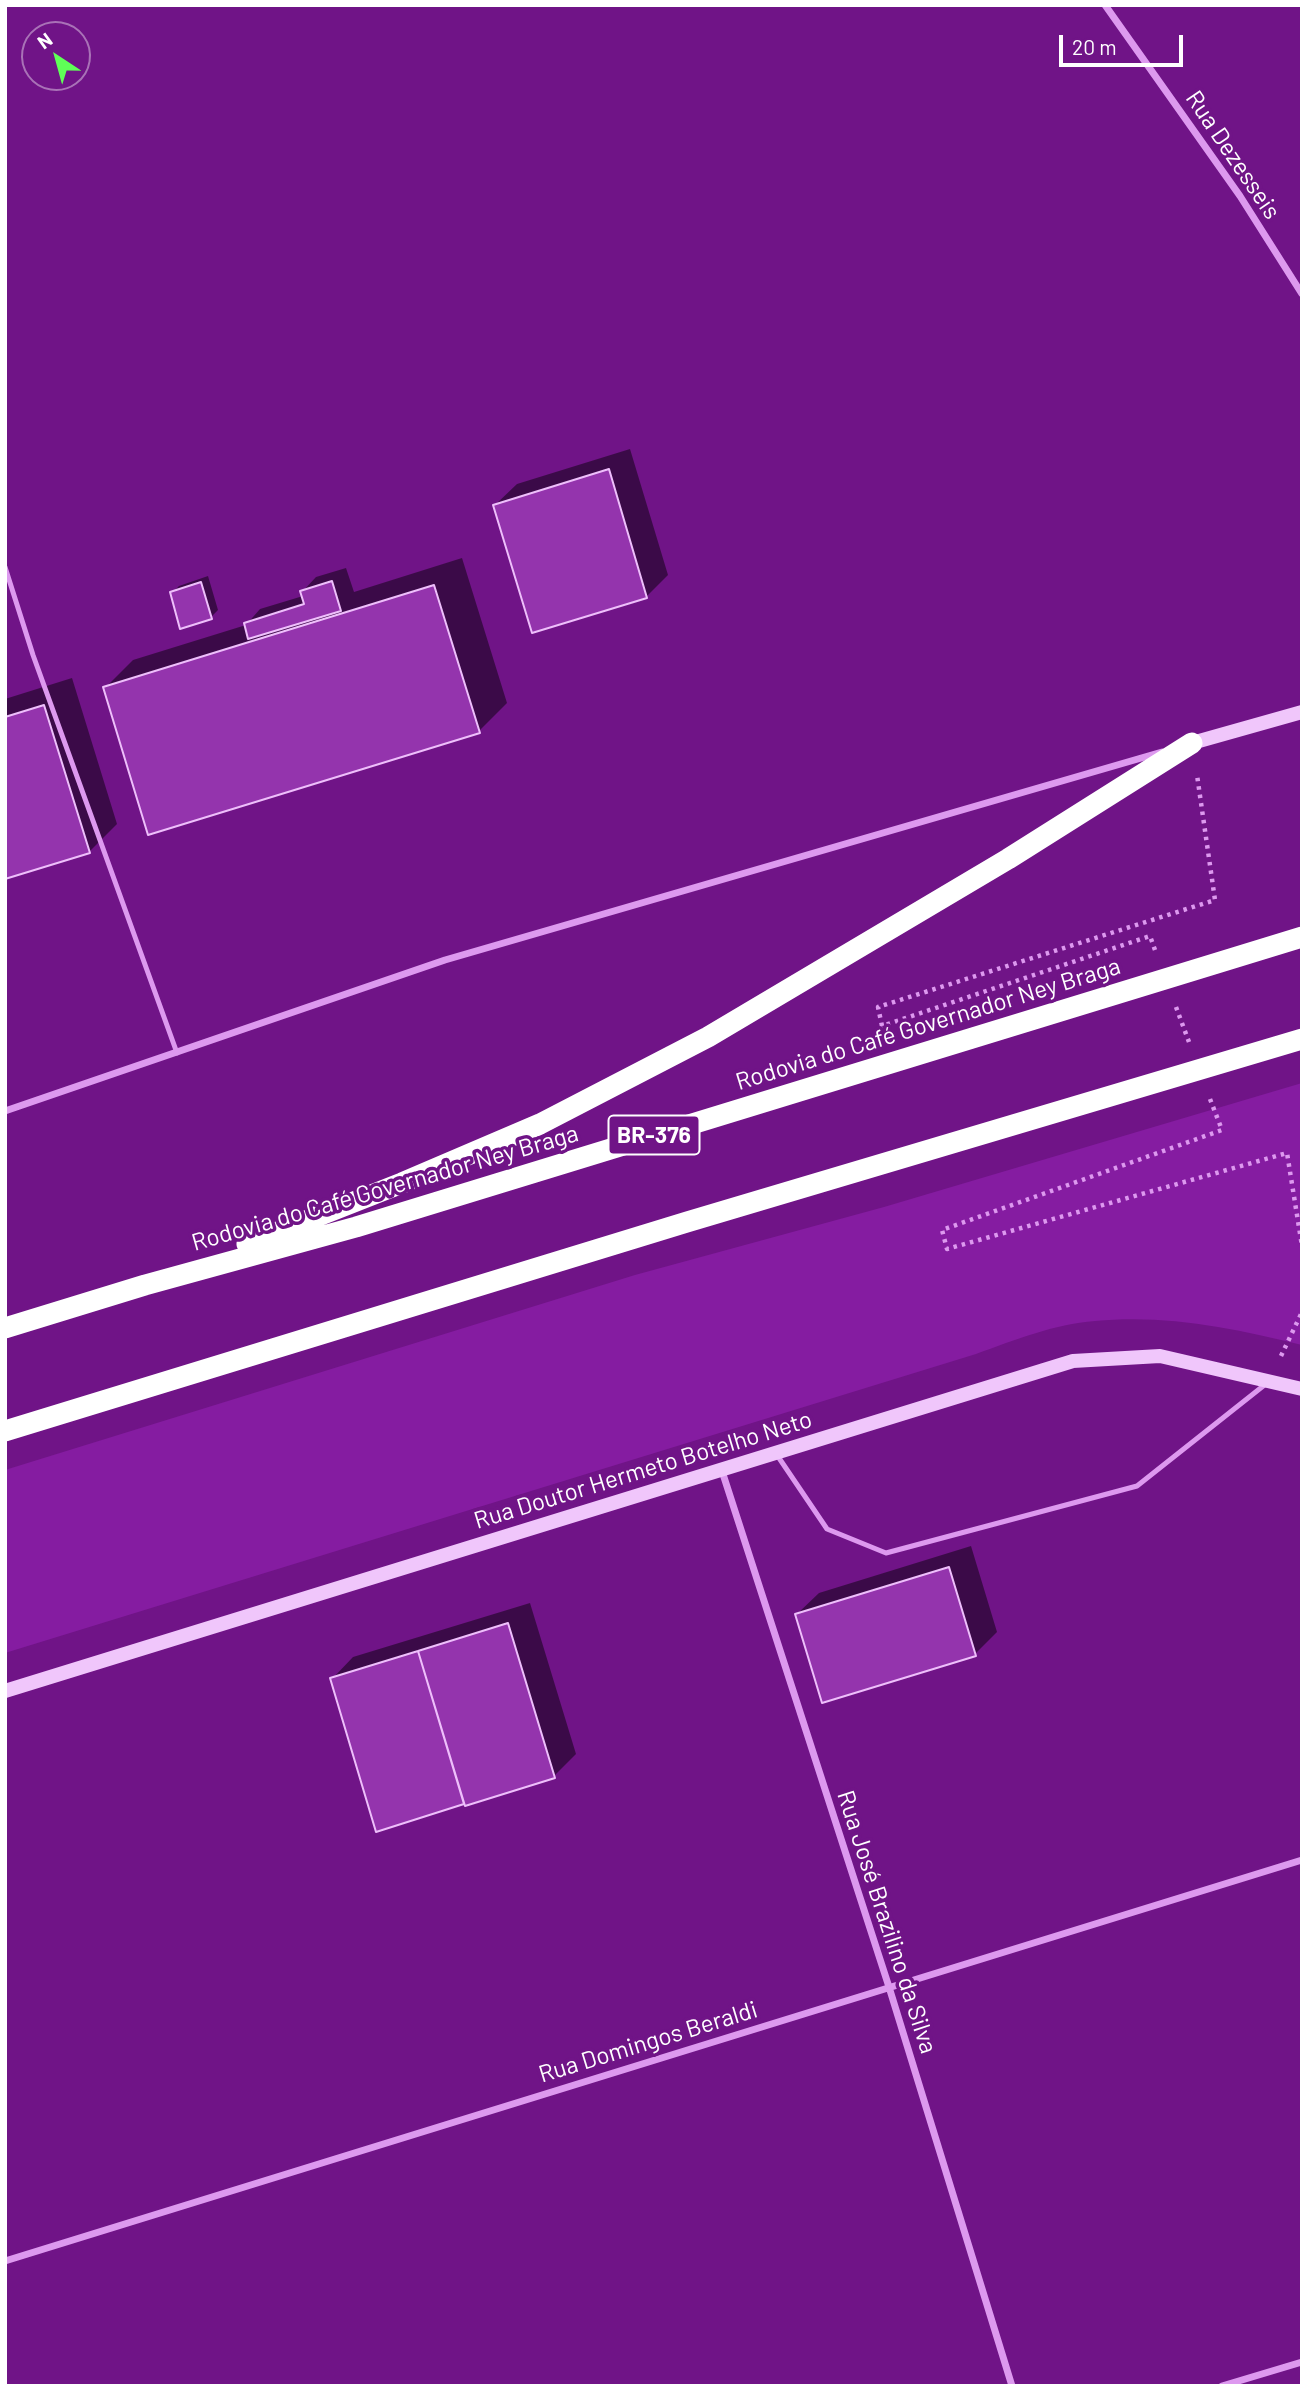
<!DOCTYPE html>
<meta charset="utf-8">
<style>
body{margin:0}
#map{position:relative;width:1307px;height:2391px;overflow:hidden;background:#701487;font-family:Barlow,sans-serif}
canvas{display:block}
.frame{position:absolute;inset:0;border:7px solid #fff;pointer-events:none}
.north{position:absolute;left:21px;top:21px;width:70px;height:70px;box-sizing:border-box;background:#701487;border:2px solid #a972b7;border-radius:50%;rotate:324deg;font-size:19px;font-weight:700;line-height:28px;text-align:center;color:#fff}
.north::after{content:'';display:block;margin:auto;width:24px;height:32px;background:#5fff57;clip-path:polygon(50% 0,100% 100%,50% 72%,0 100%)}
.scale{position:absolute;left:1059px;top:35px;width:124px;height:32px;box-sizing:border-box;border:4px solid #fff;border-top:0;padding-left:9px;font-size:21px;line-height:24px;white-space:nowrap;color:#fff;-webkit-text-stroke:5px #701487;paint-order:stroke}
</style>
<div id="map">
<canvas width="1307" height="2391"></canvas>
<div class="frame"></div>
<div class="north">N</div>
<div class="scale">20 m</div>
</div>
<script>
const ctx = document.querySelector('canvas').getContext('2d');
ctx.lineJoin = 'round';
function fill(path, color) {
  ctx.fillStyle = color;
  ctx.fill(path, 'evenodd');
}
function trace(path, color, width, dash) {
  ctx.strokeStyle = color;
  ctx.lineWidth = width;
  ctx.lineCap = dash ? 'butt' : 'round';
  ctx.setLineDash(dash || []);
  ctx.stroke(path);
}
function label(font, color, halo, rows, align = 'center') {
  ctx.font = font + ' Barlow,sans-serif';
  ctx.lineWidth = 7;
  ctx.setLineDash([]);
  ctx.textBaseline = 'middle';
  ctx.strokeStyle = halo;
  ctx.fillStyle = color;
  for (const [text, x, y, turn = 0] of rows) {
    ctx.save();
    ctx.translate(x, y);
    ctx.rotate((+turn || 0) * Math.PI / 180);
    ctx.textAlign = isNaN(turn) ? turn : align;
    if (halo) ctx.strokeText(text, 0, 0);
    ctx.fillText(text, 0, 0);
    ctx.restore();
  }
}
fill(new Path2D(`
 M1302,1083V1345C1234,1328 1165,1314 1095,1321C1054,1324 1015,1340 976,1354L5,1653V1470L635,1275L884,1207Z`), '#851ca1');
fill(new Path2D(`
 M630,449L668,575L646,597L495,505L517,484Z
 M462,558L507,703L479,731L105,688L133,660L246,625L260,609L303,596L302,592L316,577L346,568L354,592Z
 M208,576L218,610L211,617L172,593L179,586Z
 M72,678L117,824L89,852L5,877V699Z
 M971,1546L997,1632L975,1654L797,1614L819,1593Z
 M530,1603L576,1754L554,1776L377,1830L332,1679L353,1657Z`), '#0007');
const building = new Path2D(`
 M609,469L647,598L532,633L493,505Z
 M332,581L341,611L248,639L244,623L304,604L300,591Z
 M201,582L212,619L180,629L170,592Z
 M434,585L480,733L148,835L103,687Z
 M44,705L90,853L5,879V717Z
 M949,1567L976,1656L822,1703L795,1614Z
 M508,1623L555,1778L465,1806L418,1651Z
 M418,1651L464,1804L376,1832L330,1678Z`);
fill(building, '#9434ad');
trace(building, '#eebffb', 2);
trace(new Path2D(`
 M1155,950L1150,936L882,1026L878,1007L1215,900L1197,775
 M1176,1007L1189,1042
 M1210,1099L1222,1130L942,1230L947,1249L1287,1153L1302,1246
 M1281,1356L1302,1312`), '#dd99ef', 4.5, [3.5, 5]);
trace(new Path2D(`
 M5,567L33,655L177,1053
 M777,1455L827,1529L886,1553L1137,1486L1267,1383`), '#dd99ef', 5);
trace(new Path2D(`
 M1105,5L1240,196L1302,294
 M5,1111L445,960L1162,752
 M722,1471L889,1987L1012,2386
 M5,2261L1302,1860
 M1222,2386L1302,2362`), '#dd99ef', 7);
trace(new Path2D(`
 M1192,743L1302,712
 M5,1691L1073,1361L1160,1356L1302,1389`), '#f0c6fb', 14);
trace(new Path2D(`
 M247,1244L402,1183L540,1124L708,1037L1008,859L1192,743
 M5,1328L145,1285L356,1227L1302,937
 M5,1431L687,1222L1302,1039`), '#fff', 21);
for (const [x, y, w] of [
 [654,1135,91]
]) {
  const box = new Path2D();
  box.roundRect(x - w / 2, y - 19.5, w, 39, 5);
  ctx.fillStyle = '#701487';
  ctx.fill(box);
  trace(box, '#fff', 2);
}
label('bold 23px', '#fff', null, [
 ["BR-376",654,1135]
]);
label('24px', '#fff', '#701487', [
 ["Rua Dezesseis",1233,155,56],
 ["Rodovia do Café Governador Ney Braga",928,1024,-17],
 ["Rodovia do Café Governador Ney Braga",385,1188,-16],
 ["Rua Doutor Hermeto Botelho Neto",643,1470,-17],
 ["Rua José Brazilino da Silva",887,1922,72],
 ["Rua Domingos Beraldi",648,2042,-17]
]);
</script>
